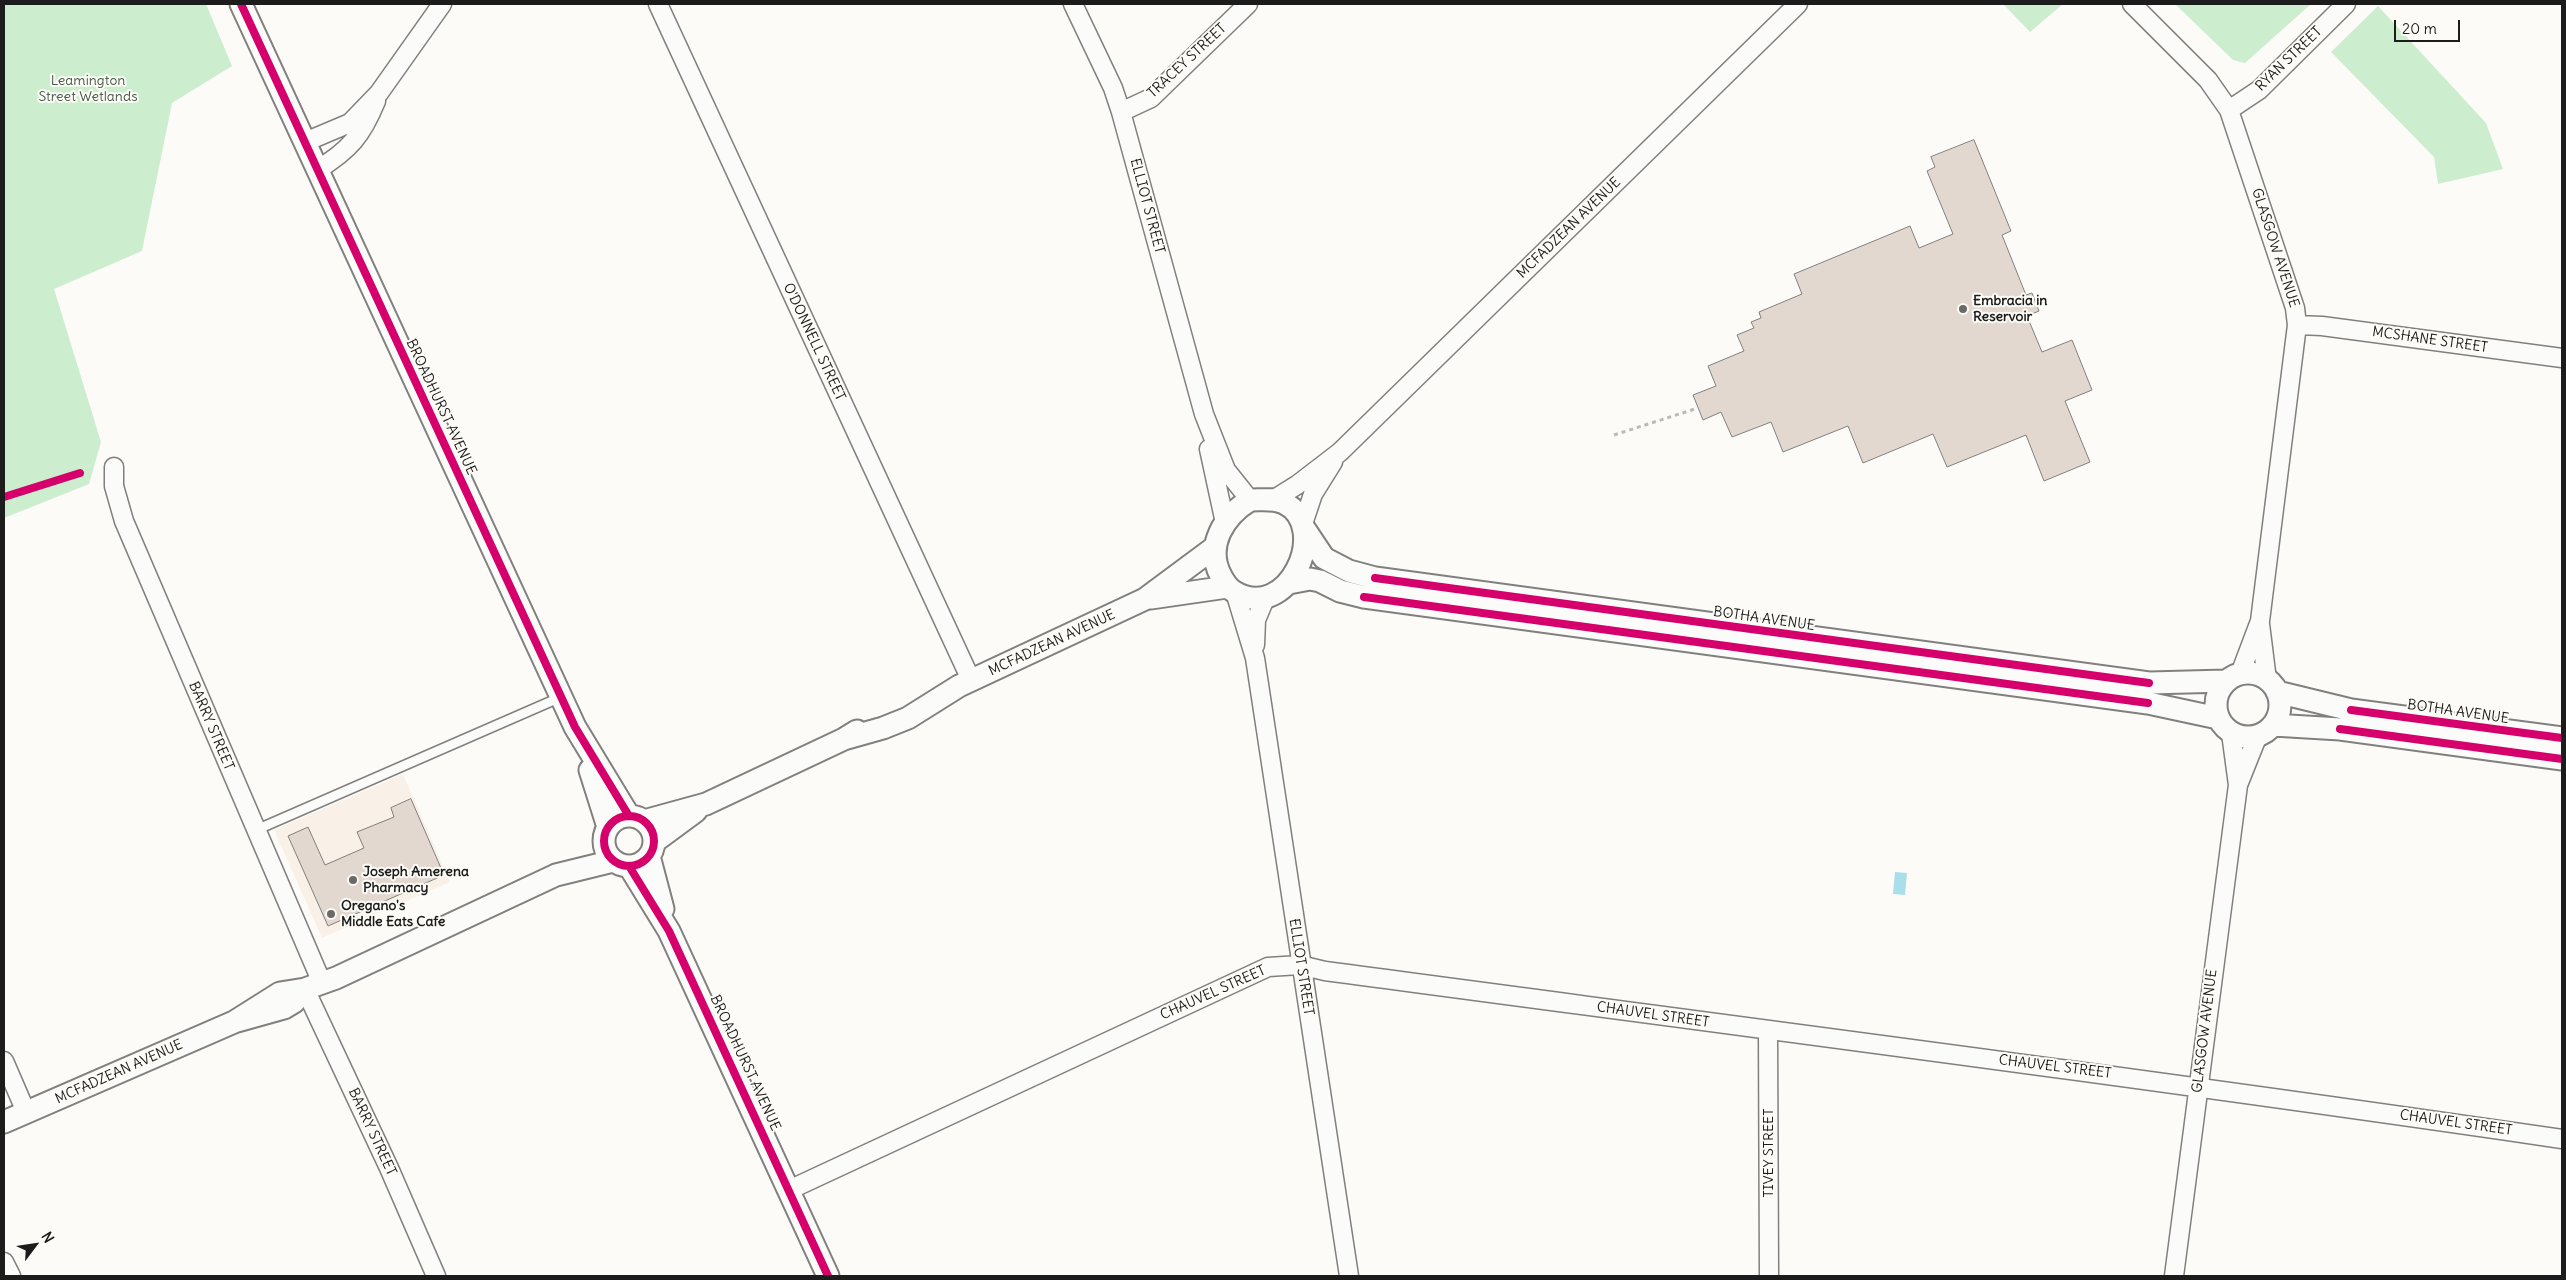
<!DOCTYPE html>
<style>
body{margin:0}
#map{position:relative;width:2566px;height:1280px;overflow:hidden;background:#fcfbf8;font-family:Delius,sans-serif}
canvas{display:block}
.frame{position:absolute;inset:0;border:5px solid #1c1c1c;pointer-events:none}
.north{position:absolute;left:10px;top:1220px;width:50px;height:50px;-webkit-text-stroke:4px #fdfcf7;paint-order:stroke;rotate:59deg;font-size:14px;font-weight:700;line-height:20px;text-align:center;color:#1c1c1c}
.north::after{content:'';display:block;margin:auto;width:18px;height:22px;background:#1c1c1c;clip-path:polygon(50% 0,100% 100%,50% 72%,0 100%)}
.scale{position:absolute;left:2394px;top:20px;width:66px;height:22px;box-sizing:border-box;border:2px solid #1c1c1c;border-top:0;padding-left:6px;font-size:15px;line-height:18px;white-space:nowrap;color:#1c1c1c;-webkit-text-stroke:4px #fdfcf7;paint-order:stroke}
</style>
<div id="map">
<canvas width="2566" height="1280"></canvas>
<div class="frame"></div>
<div class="north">N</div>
<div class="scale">20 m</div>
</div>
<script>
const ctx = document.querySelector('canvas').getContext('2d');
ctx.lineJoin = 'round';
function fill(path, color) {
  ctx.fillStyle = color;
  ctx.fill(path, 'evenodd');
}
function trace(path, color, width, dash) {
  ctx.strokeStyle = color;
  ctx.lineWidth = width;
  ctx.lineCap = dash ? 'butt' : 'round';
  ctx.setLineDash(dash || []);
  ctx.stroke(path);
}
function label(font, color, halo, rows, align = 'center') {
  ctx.font = font + ' Delius,sans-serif';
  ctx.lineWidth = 4;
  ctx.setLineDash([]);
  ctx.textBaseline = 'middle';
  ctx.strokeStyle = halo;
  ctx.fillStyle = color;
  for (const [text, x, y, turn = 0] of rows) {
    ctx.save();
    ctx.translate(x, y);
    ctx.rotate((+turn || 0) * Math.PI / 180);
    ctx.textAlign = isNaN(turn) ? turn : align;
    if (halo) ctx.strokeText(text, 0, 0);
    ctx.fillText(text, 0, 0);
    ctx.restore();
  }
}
fill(new Path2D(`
 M403,774L450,882L322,938L274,830Z`), '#f9f1e8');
fill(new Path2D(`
 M4,4H206L232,66L172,103L142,251L54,289L101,442L89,484L4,518Z
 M2003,4H2063L2030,32Z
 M2175,4H2311L2245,63L2233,60Z
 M2378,6L2486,123L2503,169L2438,184L2434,157L2331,52Z`), '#cdeece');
fill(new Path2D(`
 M1895,872L1907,873L1905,895L1893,894Z`), '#a9deeb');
const building = new Path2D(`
 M1974,140L2011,231L2002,235L2026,295L2032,293L2039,311L2027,316L2042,352L2072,340L2092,390L2065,401L2090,462L2044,481L2026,435L1947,467L1933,434L1863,463L1848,426L1783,452L1771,422L1732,437L1721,412L1703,420L1693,395L1716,386L1708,366L1744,351L1737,335L1754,328L1751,322L1761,318L1759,312L1802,294L1794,274L1910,226L1919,248L1953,234L1927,171L1935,167L1931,157Z
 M411,799L444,875L328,926L288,836L308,827L325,865L364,848L357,832L394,817L391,808Z`);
fill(building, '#e2d8d0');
trace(building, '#81807f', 1);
const service = new Path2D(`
 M256,830L561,697`);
const minor = new Path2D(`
 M658,4L971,680
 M1073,4L1113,88L1121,112L1204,414L1226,470L1250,500
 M2132,4L2208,80L2229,110L2295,308L2297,325L2260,621L2240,674
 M2229,110L2259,90L2346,4
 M1121,112L1151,98L1248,4
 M305,142L350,123L379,93L442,4
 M317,170C350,150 362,135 376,101
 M2297,325L2322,326L2562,358
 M1209,449L1225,523
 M114,467V486L124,521L322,983
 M1273,500L1297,485L1340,452L1798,4
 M1303,524L1313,494L1333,462
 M1235,592L1255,658L1349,1276
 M2260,624L2267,680
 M1255,645L1256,620L1266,596
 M2238,785L2258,735
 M305,989L389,1168L436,1276
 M1768,1030L1769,1276
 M4,1061L26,1112
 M789,1190L1268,967L1300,965L1325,971C1738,1026 2150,1079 2562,1139
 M4,1262L11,1276
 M2174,1276L2238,785L2231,733`);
const tertiary = new Path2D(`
 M241,4L575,727L629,816
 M1250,500C1262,500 1273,498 1284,503C1332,526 1288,626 1233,591C1227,587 1225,583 1221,576C1205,546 1224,516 1250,500Z
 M1304,528L1324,558L1349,571L1375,578L2149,683L2226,681
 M1289,583L1310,579L1320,581L1340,591L1364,597L2148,703L2218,718
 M1151,598L1227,587
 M2216 705a32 32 0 1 1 64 0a32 32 0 1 1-64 0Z
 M2277,692L2351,710L2562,738
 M2273,725L2340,729L2562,759
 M844,739L883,728L908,718L959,686L1145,599L1215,547
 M590,770L608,827
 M604 841a25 25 0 1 1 50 0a25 25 0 1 1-50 0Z
 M644,821L706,804L844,739L857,731
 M654,842L696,811
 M649,856L663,909
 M629,866L669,931L828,1276
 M234,1022L280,993L305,989L336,978L556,875L613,861
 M4,1122L234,1022L284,1008L294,1002L305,989`);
trace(service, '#81807f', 12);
trace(minor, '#81807f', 21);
trace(tertiary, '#81807f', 25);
trace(new Path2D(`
 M1614,435L1698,408`), '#bbbab8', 3, [4, 4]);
trace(service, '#fbfbf9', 9);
trace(minor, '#fbfbf9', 18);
trace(tertiary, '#fbfbf9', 21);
trace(new Path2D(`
 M241,4L575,727L629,816
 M4,497L80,473
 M1375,578L2149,683
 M1364,597L2148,703
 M2351,710L2562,738
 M2340,729L2562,759
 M604 841a25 25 0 1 1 50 0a25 25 0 1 1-50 0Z
 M629,866L669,931L828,1276`), '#d6006c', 8);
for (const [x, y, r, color] of [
 [1963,309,5,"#6a6a69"],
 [353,880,5,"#6a6a69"],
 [331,914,5,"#6a6a69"]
]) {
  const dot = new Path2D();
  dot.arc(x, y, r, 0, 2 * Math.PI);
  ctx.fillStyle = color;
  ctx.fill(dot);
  trace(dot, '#fdfcf7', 2);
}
label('14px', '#1c1c1c', '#fdfcf7', [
 ["RYAN STREET",2289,59,-44],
 ["TRACEY STREET",1187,61,-43],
 ["ELLIOT STREET",1147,206,75],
 ["MCFADZEAN AVENUE",1569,228,-44],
 ["GLASGOW AVENUE",2275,248,72],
 ["MCSHANE STREET",2430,340,8],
 ["O'DONNELL STREET",814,342,65],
 ["BROADHURST AVENUE",441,407,65],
 ["BOTHA AVENUE",1764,619,8],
 ["MCFADZEAN AVENUE",1052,643,-25],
 ["BOTHA AVENUE",2458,712,8],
 ["BARRY STREET",211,726,67],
 ["ELLIOT STREET",1301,967,81],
 ["CHAUVEL STREET",1213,993,-24],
 ["CHAUVEL STREET",1653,1015,8],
 ["GLASGOW AVENUE",2205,1031,-83],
 ["BROADHURST AVENUE",745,1063,65],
 ["CHAUVEL STREET",2055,1067,7],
 ["MCFADZEAN AVENUE",119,1072,-24],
 ["CHAUVEL STREET",2456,1123,8],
 ["BARRY STREET",372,1132,65],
 ["TIVEY STREET",1769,1153,-90]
]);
label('14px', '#455847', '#fdfcf7', [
 ["Leamington",88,81],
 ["Street Wetlands",88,97]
]);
label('bold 14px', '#1c1c1c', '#fdfcf7', [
 ["Embracia in",1973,301],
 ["Reservoir",1973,317],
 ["Joseph Amerena",363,872],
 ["Pharmacy",363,888],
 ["Oregano's",341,906],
 ["Middle Eats Cafe",341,922]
], 'left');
</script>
